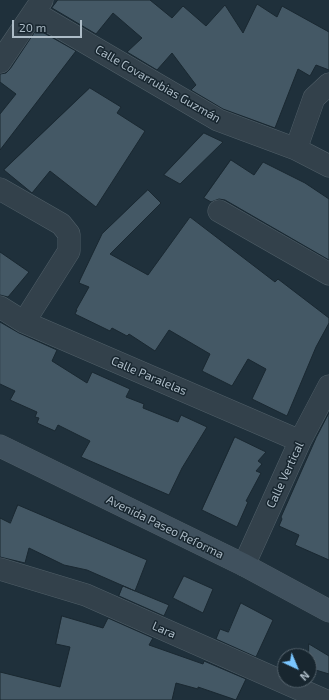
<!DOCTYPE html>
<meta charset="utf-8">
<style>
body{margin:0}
#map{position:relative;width:329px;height:700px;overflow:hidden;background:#1f303b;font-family:"Exo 2",sans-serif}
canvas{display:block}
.north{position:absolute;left:277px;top:648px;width:40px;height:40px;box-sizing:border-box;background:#18262f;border:1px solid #54626c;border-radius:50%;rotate:136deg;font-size:11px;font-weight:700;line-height:16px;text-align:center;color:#adbcc7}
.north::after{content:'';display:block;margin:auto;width:14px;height:18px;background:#7ac6ff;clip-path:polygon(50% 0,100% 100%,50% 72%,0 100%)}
.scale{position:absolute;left:12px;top:20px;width:70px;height:18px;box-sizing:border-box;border:2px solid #adbcc7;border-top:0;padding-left:5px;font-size:12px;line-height:14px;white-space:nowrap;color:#adbcc7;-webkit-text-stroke:3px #18262f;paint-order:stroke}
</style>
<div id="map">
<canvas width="329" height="700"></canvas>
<div class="north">N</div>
<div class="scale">20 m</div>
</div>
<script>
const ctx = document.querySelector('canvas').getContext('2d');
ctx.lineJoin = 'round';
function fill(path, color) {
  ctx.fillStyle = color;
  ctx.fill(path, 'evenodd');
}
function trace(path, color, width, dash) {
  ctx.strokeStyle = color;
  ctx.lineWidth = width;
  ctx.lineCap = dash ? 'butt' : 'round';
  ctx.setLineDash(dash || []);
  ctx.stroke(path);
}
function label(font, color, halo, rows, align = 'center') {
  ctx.font = font + ' "Exo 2",sans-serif';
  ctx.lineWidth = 3;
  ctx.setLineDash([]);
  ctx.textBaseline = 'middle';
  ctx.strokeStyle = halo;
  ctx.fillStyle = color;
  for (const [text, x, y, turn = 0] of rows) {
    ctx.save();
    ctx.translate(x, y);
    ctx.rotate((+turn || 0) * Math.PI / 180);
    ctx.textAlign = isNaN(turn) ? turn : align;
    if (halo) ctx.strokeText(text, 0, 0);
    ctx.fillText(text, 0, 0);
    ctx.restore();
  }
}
const building = new Path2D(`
 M58,0H150L172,18L183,6L206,26L225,5L243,33L257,4L277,17L282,6L329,32V70L316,65L310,76L298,69L275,128L223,109L191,90L196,85L172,53L157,70L127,52L142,38L113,13L96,34L52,8Z
 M37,29L76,51L0,150V114L16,94L0,82V74L6,73L10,69Z
 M90,88L121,107L117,113L145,131L96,207L50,171L32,193L4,170Z
 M204,133L223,142L180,184L164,175Z
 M231,160L254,175L263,162L305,183L329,199V260L225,200L219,199L211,202L204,198Z
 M148,190L161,203L110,254L148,275L190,217L275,282L278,279L329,318V323L316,347L287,416L252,399L266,369L248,359L232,386L202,371L210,354L169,330L155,351L129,334L127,336L112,328L110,331L75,314L77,310H76L89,287L79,283L80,280L102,234Z
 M0,252L29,272L8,297L0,295Z
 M0,322L19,333L57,350L52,361L87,383L92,372L130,389L126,397L144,404L143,408L178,422L181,415L207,427L182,468L169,495L81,457L90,441L58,425L55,431L37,423L39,418L35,417L37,412L10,400L15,391L0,384Z
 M329,413V560L295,545L299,535L279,526L282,519L281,517L316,438Z
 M235,437L266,452L258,461L262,464L256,471L261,473L246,501L248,502L237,527L202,510Z
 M18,505L147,560L135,591L87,570L64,565L29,548L25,563L0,557V518L10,523Z
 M184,576L213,589L203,613L173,598Z
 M123,586L169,605L164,616L119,596Z
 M241,603L273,620L256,657L216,639L220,629L228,632Z
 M62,616L103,628L108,618L153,638L149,645L203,664L204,661L246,679L236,700L198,687V689L176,683L172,700H0V672L60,687L70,647L56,644Z
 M309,644L329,656V674L309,668Z`);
fill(building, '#445865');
trace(building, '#1a2831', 1);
const minor = new Path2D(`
 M35,13L218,120L296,149L329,166
 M0,62L42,0
 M296,149L314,98L329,84
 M0,189L61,224L69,234V251L24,322
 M219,211L329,274
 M0,307L24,322L300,441
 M244,565L300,441L329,386
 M0,569L86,595L324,700`);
const secondary = new Path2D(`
 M0,446L244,565L329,611`);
trace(minor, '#505f68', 23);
trace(secondary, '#505f68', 23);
trace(minor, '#33414b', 22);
trace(secondary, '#40515e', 22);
label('12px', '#adbcc7', '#18262f', [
 ["Calle Covarrubias Guzmán",158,84,30],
 ["Calle Paralelas",149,376,23],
 ["Calle Vertical",285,475,-65],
 ["Avenida Paseo Reforma",165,527,26],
 ["Lara",164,630,24]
]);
</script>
